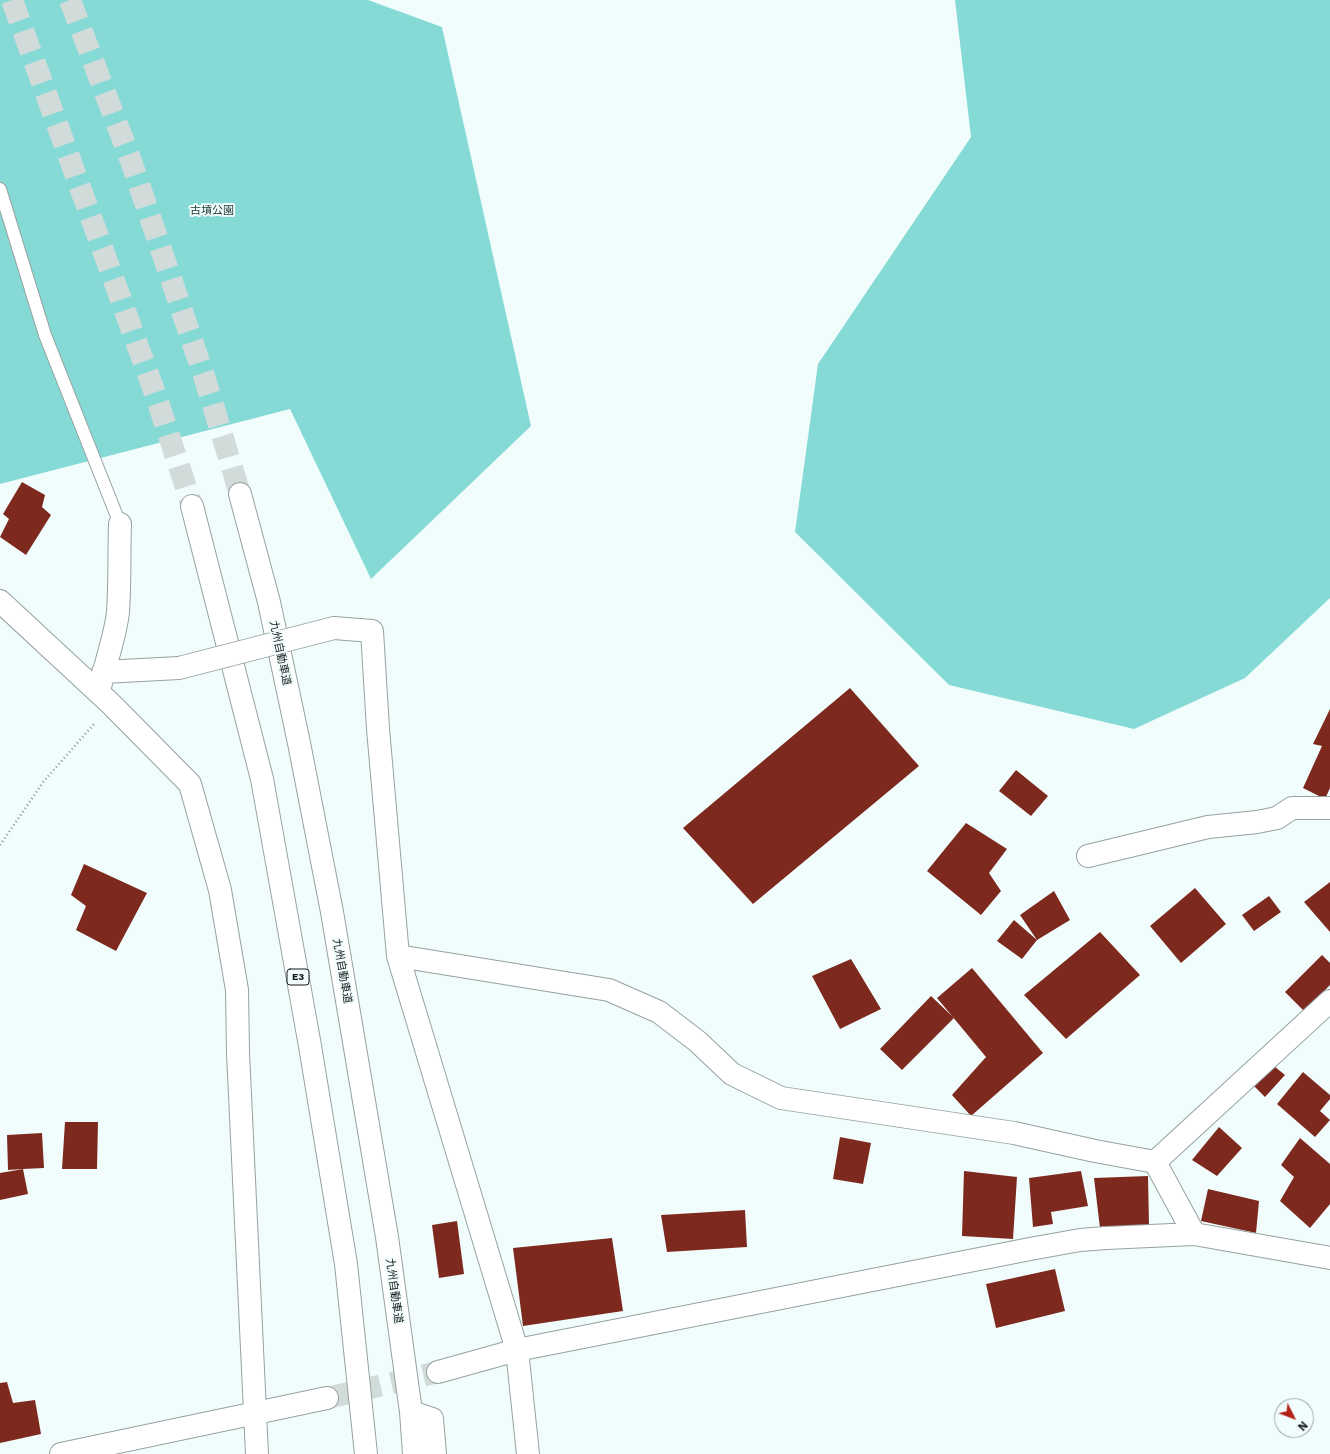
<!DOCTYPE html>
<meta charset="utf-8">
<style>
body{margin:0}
#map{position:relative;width:1330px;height:1454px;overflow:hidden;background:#f1fdfc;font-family:"Work Sans",sans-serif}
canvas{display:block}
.north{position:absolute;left:1274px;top:1398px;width:40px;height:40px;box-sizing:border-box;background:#f1fdfc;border:1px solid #9aa3a2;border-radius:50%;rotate:132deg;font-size:11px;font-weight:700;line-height:16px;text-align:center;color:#171b1b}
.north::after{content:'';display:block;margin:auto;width:14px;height:18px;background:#b22317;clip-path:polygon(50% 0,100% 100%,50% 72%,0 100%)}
</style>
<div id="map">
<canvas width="1330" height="1454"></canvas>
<div class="north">N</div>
</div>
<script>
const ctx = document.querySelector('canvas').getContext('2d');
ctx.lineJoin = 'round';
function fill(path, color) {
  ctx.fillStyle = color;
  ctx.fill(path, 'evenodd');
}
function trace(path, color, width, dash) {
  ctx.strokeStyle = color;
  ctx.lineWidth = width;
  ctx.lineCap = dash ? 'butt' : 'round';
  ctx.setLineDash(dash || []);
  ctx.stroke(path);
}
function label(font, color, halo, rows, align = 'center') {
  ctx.font = font + ' "Work Sans","Noto Sans JP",sans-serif';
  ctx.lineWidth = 4;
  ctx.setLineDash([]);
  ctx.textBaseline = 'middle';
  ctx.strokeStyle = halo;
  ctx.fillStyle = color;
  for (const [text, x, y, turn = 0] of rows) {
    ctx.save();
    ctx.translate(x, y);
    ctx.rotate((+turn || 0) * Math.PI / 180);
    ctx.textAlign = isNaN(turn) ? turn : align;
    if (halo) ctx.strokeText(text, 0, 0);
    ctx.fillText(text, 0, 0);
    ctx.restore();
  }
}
fill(new Path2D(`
 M0,0H368L442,27L531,426L371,579L290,409L0,484Z
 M955,0H1330V598L1245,678L1134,729L949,685L795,532L818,364L971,137Z`), '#86dad6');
fill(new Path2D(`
 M22,482L45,495L42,507L51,515L26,555L0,537L9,519L3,514Z
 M850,688L919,766L753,904L683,828Z
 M1330,709V788L1325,799L1303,788L1322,746L1313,744Z
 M1016,770L1048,796L1031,816L999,791Z
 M966,823L1007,849L989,873L1001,891L981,915L927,871Z
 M84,864L147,893L116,951L76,930L86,906L71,895Z
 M1330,882V932L1304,902Z
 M1195,888L1226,924L1181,963L1150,926Z
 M1054,891L1070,920L1037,940L1020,915Z
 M1269,896L1281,912L1254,931L1242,915Z
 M1014,920L1037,940L1022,959L997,941Z
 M1100,932L1140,975L1066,1039L1024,995Z
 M1322,955L1330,963V985L1304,1011L1285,992Z
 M851,959L881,1009L840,1029L812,976Z
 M972,968L1043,1053L971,1116L952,1095L986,1057L937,998Z
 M931,996L954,1018L902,1070L880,1049Z
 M1269,1062L1285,1075L1265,1097L1249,1081Z
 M1303,1072L1330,1095V1099L1320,1111L1330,1120L1315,1137L1277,1104Z
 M65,1122H98L97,1169H62Z
 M1219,1127L1242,1148L1217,1176L1192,1160Z
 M42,1133L44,1168L23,1169L28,1194L0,1200V1173L23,1169L8,1170L7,1135Z
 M840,1137L871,1143L863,1184L833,1179Z
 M1300,1138L1330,1164V1204L1310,1228L1280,1201L1294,1177L1281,1165Z
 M964,1171L1017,1177L1013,1239L962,1236Z
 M1081,1171L1088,1206L1051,1212L1053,1224L1033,1227L1029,1178Z
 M1148,1176L1149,1225L1100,1228L1094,1178Z
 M1208,1189L1259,1201L1256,1233L1201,1221Z
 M745,1210L747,1247L667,1252L661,1215Z
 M457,1221L464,1274L439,1278L432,1225Z
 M612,1238L623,1311L523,1326L513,1248Z
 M1055,1269L1065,1311L996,1328L986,1284Z
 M7,1382L13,1403L35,1400L41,1434L0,1443V1383Z`), '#7e291e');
trace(new Path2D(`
 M327,1398L438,1372`), '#d0dbda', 22, [22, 11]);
trace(new Path2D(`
 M12,0L157,399L192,506
 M70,0L131,161L205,379L240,494`), '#d0dbda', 22, [22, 11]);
const lane = new Path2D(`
 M0,189L45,335L120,524`);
const street = new Path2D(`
 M0,601L112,705L190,784L220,890L237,990L238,1053L257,1454
 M334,628L372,631L378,729L398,956L517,1350L528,1454
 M103,672L179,668
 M99,692C104,666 115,639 118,612C120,583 119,553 120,524
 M1088,856L1208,827L1257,822L1277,818L1292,808H1330
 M398,956L609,990L659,1012L697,1041L732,1074L781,1098L1014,1133L1095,1151L1155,1162
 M1155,1162L1330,1001
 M1155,1162L1194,1234
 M1106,1238L1194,1234L1330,1258`);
const secondary = new Path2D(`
 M438,1372L517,1350L1030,1249L1080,1240L1106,1238
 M61,1454L327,1398`);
const highway = new Path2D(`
 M240,494L269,602L299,743L332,912L387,1237L411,1412L414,1454
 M192,506L262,779L310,1046L346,1264L366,1454
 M411,1412L432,1419L435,1454`);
trace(lane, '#96a1a0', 14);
trace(street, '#96a1a0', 24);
trace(secondary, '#96a1a0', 24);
trace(highway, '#96a1a0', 24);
trace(new Path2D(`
 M0,845L44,781L95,723`), '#8a9392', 2.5, [1, 3]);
trace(lane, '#fff', 12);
trace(street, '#fff', 22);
trace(secondary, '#fff', 22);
trace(highway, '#fff', 22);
const streetBridge = new Path2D(`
 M179,668L334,628`);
trace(streetBridge, '#96a1a0', 24, []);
trace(streetBridge, '#fff', 22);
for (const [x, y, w] of [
 [298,977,22]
]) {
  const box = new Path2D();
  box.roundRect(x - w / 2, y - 8, w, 16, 3);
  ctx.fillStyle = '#f1fdfc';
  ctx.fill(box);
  trace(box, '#171b1b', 1);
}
label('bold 10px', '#171b1b', null, [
 ["E3",298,977]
]);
label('11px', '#233b3a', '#f1fdfc', [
 ["古墳公園",212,211]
]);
label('11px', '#171b1b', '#f1fdfc', [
 ["九州自動車道",280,653,78],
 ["九州自動車道",342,971,80],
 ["九州自動車道",394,1291,82]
]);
</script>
